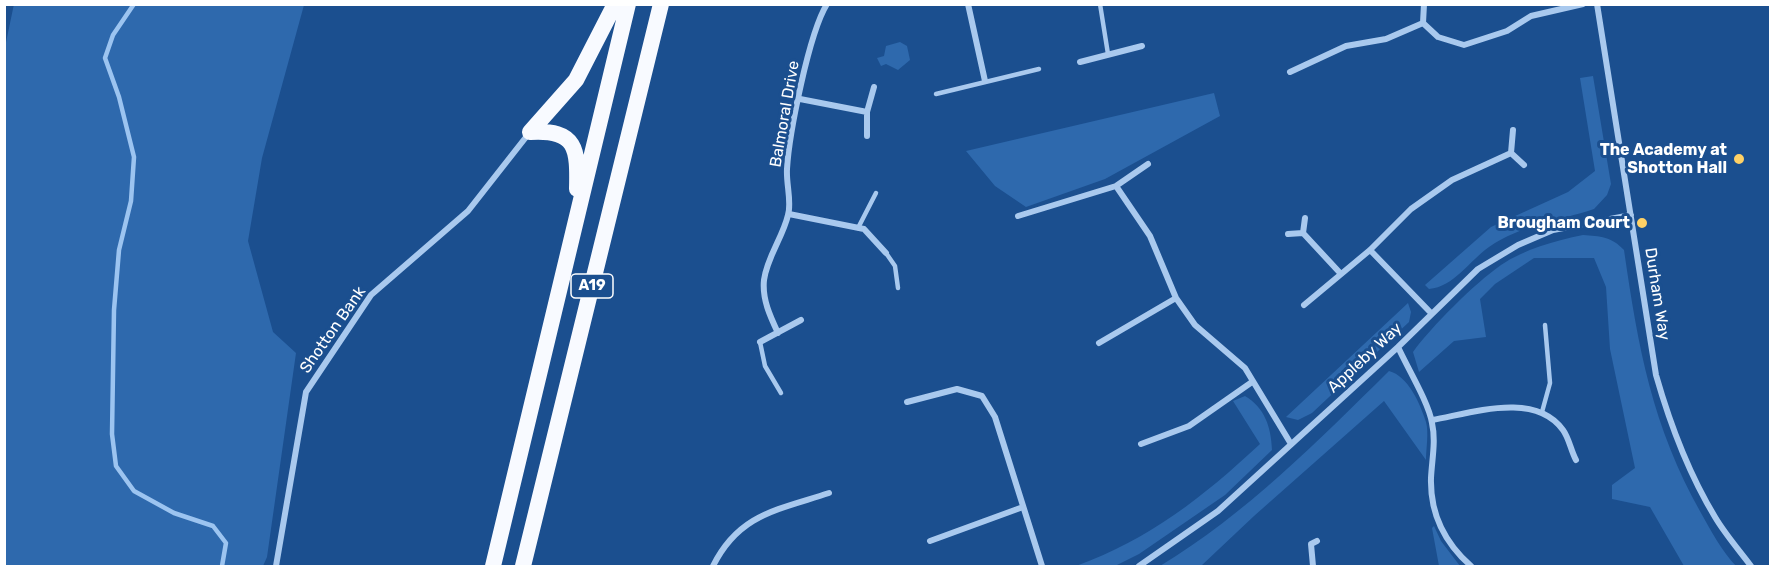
<!DOCTYPE html>
<style>
body{margin:0}
#map{position:relative;width:1775px;height:571px;overflow:hidden;background:#1b4f8f;font-family:Rubik,sans-serif}
canvas{display:block}
.frame{position:absolute;inset:0;border:6px solid #fff;pointer-events:none}
</style>
<div id="map">
<canvas width="1775" height="571"></canvas>
<div class="frame"></div>
</div>
<script>
const ctx = document.querySelector('canvas').getContext('2d');
ctx.lineJoin = 'round';
function fill(path, color) {
  ctx.fillStyle = color;
  ctx.fill(path, 'evenodd');
}
function trace(path, color, width, dash) {
  ctx.strokeStyle = color;
  ctx.lineWidth = width;
  ctx.lineCap = dash ? 'butt' : 'round';
  ctx.setLineDash(dash || []);
  ctx.stroke(path);
}
function label(font, color, halo, rows, align = 'center') {
  ctx.font = font + ' Rubik,sans-serif';
  ctx.lineWidth = 6;
  ctx.setLineDash([]);
  ctx.textBaseline = 'middle';
  ctx.strokeStyle = halo;
  ctx.fillStyle = color;
  for (const [text, x, y, turn = 0] of rows) {
    ctx.save();
    ctx.translate(x, y);
    ctx.rotate((+turn || 0) * Math.PI / 180);
    ctx.textAlign = isNaN(turn) ? turn : align;
    if (halo) ctx.strokeText(text, 0, 0);
    ctx.fillText(text, 0, 0);
    ctx.restore();
  }
}
fill(new Path2D(`
 M14,4L304,5L262,158L248,241L273,332L296,353L267,557L263,566H5L4,52Z
 M900,42L907,46L910,60L898,70L886,64L881,66L877,58L884,56L886,46Z
 M1593,76L1611,184L1607,195L1594,209C1558,221 1521,225 1489,247C1469,261 1454,287 1429,289L1425,285L1491,227L1568,192L1595,171L1580,78Z
 M1214,93L1220,116L1105,179L1026,207L995,186L966,151Z
 M1583,235C1600,236 1612,237 1624,250C1638,347 1652,426 1701,513C1711,531 1722,551 1736,566H1684L1650,507L1612,499V485L1635,468L1610,349L1606,287L1594,258H1534L1495,284L1480,299L1486,337L1454,341L1419,372L1413,352C1431,327 1475,283 1501,265C1525,249 1554,241 1583,235Z
 M1408,303L1411,312L1409,322L1312,413L1298,420L1286,417Z
 M1389,371C1408,376 1420,403 1426,422C1429,433 1426,449 1426,460L1384,401L1254,516L1201,566H1160C1246,514 1318,441 1389,371Z
 M1245,396C1265,408 1271,427 1272,450L1225,495L1139,554L1115,566H1076C1150,539 1203,497 1260,444L1233,401Z
 M1434,526L1441,541L1460,566H1439L1432,528Z`), '#2e69ad');
trace(new Path2D(`
 M134,4L113,35L105,58L119,97L134,157L131,201L119,250L114,310L112,434L116,466L134,491L174,513L213,526L226,543L222,566`), '#9cc4f0', 4.5);
trace(new Path2D(`
 M1100,4L1108,54
 M936,94L1039,69
 M858,228L876,193
 M886,253L895,266L898,288
 M760,342L765,366L781,393
 M1542,412L1550,383L1545,325`), '#a9c9ee', 4.5);
trace(new Path2D(`
 M968,4L985,81
 M1424,4L1423,23L1438,37L1464,45L1507,31L1531,16L1583,4
 M1597,4L1656,375C1670,424 1689,474 1715,517C1725,534 1739,550 1751,566
 M1080,62L1142,46
 M1290,72L1346,46L1386,39L1423,23
 M800,99L867,112
 M867,136V112L874,87
 M1511,153L1524,165
 M1116,186L1148,164
 M789,214L864,229L886,253
 M1018,216L1116,186L1150,236L1176,298L1195,325L1245,368L1291,444
 M1303,233L1305,218
 M1288,234L1303,233L1341,274
 M1370,250L1431,313
 M1304,305L1370,250L1411,209L1452,180L1511,153L1513,130
 M778,333C770,316 762,299 764,280C767,257 783,237 788,215C792,202 786,184 787,169C789,134 809,33 827,4
 M760,342L801,320
 M1099,343L1176,298
 M1398,347C1407,367 1429,403 1432,423C1436,441 1432,459 1431,478C1430,514 1445,543 1471,566
 M907,402L957,389L982,396L995,417L1042,566
 M1432,420C1472,413 1535,391 1563,430C1569,438 1571,451 1576,460
 M1141,444L1189,426L1252,382
 M930,541L1023,507
 M276,566L306,392L371,295L468,211L530,132
 M713,566C739,514 777,510 829,493
 M1139,566L1218,511L1398,347L1478,269L1518,245L1553,230L1631,215
 M1313,566L1311,544L1317,541`), '#a9c9ee', 6);
trace(new Path2D(`
 M530,132L576,80L615,4
 M530,132C577,129 578,149 577,189
 M493,566L628,4
 M523,566L661,4`), '#f8faff', 16);
for (const [x, y, r, color] of [
 [1739,159,6,"#ffd166"],
 [1642,223,6,"#ffd166"]
]) {
  const dot = new Path2D();
  dot.arc(x, y, r, 0, 2 * Math.PI);
  ctx.fillStyle = color;
  ctx.fill(dot);
  trace(dot, '#1b4f8f', 2);
}
for (const [x, y, w] of [
 [592,286,42]
]) {
  const box = new Path2D();
  box.roundRect(x - w / 2, y - 12, w, 24, 4.5);
  ctx.fillStyle = '#1b4f8f';
  ctx.fill(box);
  trace(box, '#fff', 1.5);
}
label('bold 15px', '#fff', null, [
 ["A19",592,286]
]);
label('16px', '#fff', '#1b4f8f', [
 ["Balmoral Drive",785,114,-80],
 ["Durham Way",1657,294,81],
 ["Shotton Bank",333,330,-55],
 ["Appleby Way",1365,358,-43]
]);
label('bold 16px', '#fff', '#1b4f8f', [
 ["The Academy at",1727,150],
 ["Shotton Hall",1727,168],
 ["Brougham Court",1630,223]
], 'right');
</script>
